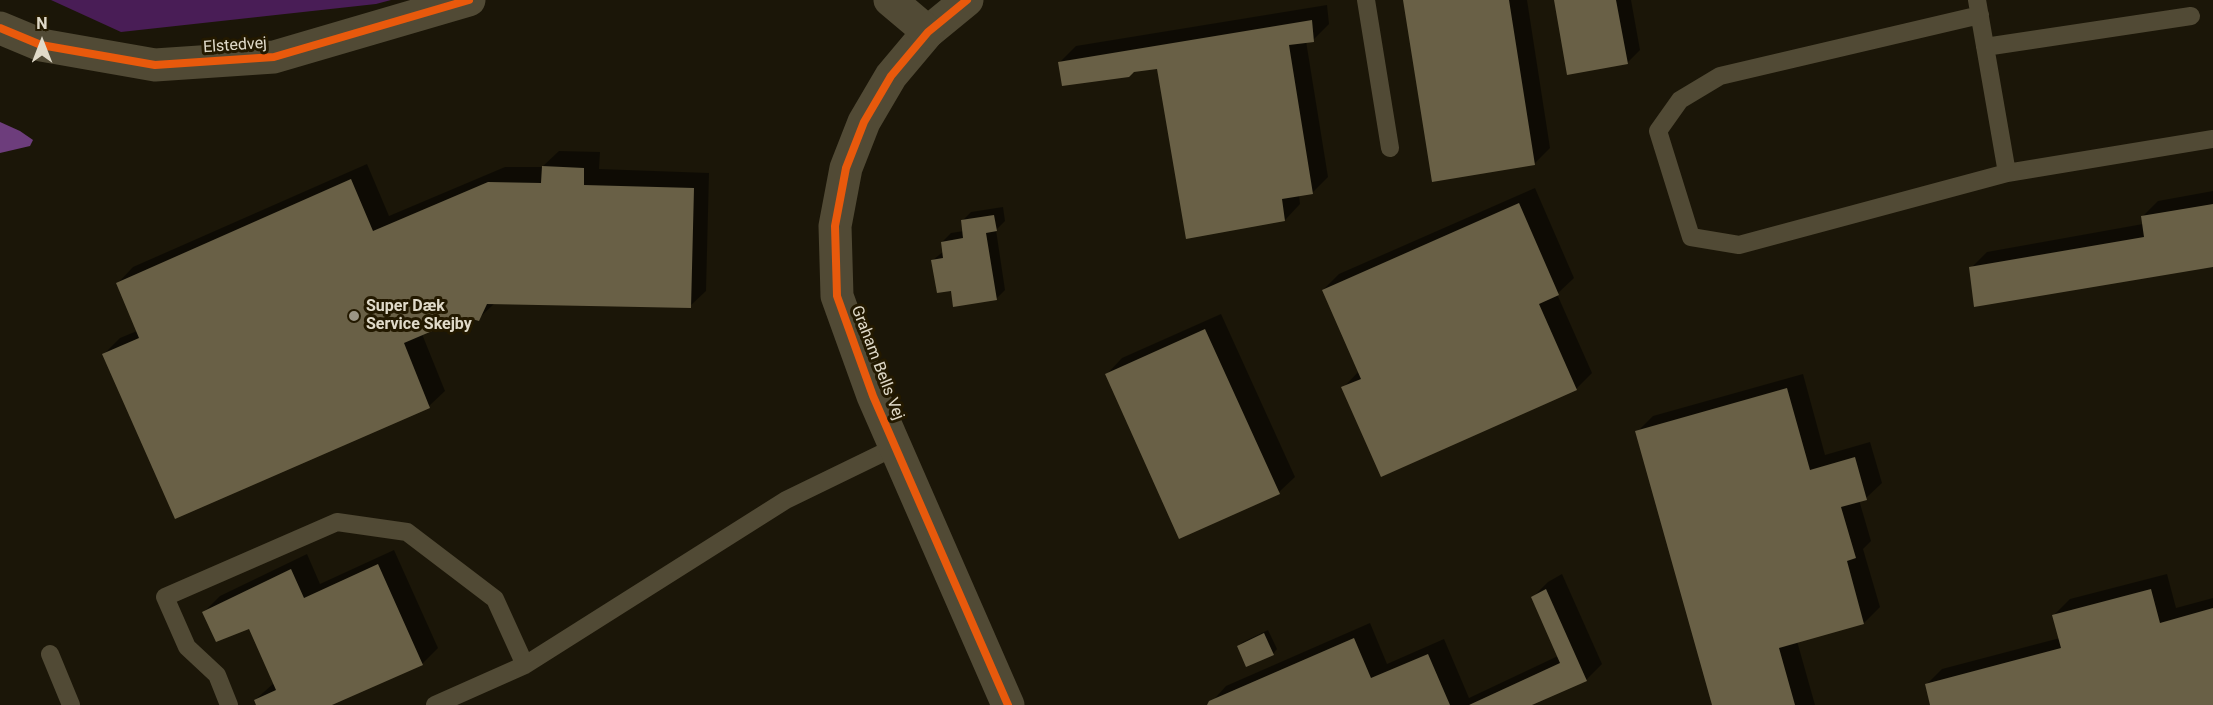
<!DOCTYPE html>
<meta charset="utf-8">
<style>
body{margin:0}
#map{position:relative;width:2213px;height:705px;overflow:hidden;background:#1b1608;font-family:Roboto,sans-serif}
canvas{display:block}
.north{position:absolute;left:12px;top:12px;width:60px;height:60px;-webkit-text-stroke:4px #231900;paint-order:stroke;rotate:0deg;font-size:16px;font-weight:700;line-height:24px;text-align:center;color:#e0dac9}
.north::after{content:'';display:block;margin:auto;width:21px;height:27px;background:#e0dac9;clip-path:polygon(50% 0,100% 100%,50% 72%,0 100%)}
</style>
<div id="map">
<canvas width="2213" height="705"></canvas>
<div class="north">N</div>
</div>
<script>
const ctx = document.querySelector('canvas').getContext('2d');
ctx.lineJoin = 'round';
function fill(path, color) {
  ctx.fillStyle = color;
  ctx.fill(path, 'evenodd');
}
function trace(path, color, width, dash) {
  ctx.strokeStyle = color;
  ctx.lineWidth = width;
  ctx.lineCap = dash ? 'butt' : 'round';
  ctx.setLineDash(dash || []);
  ctx.stroke(path);
}
function label(font, color, halo, rows, align = 'center') {
  ctx.font = font + ' Roboto,sans-serif';
  ctx.lineWidth = 6;
  ctx.setLineDash([]);
  ctx.textBaseline = 'middle';
  ctx.strokeStyle = halo;
  ctx.fillStyle = color;
  for (const [text, x, y, turn = 0] of rows) {
    ctx.save();
    ctx.translate(x, y);
    ctx.rotate((+turn || 0) * Math.PI / 180);
    ctx.textAlign = isNaN(turn) ? turn : align;
    if (halo) ctx.strokeText(text, 0, 0);
    ctx.fillText(text, 0, 0);
    ctx.restore();
  }
}
fill(new Path2D(`
 M51,0H391L376,4L121,32Z`), '#491d56');
fill(new Path2D(`
 M0,122L20,131L33,140L30,146L0,153Z`), '#6d3d7c');
fill(new Path2D(`
 M1404,0H1527L1550,148L1534,164Z
 M1555,0H1631L1640,50L1627,63Z
 M1327,5L1329,24L1313,40L1306,41L1328,177L1312,193L1299,195L1300,204L1285,220L1158,67L1060,62L1076,46Z
 M559,151L600,152L599,169L709,173L706,291L690,306L495,303L478,319L465,315L422,334L445,391L429,406L104,354L120,338L137,331L118,283L133,267L367,164L389,216L505,167H542Z
 M1535,188L1574,278L1557,294L1592,373L1576,389L1343,388L1359,371L1323,290L1339,274Z
 M2213,191V266L1971,268L1987,252L2143,224L2142,217L2158,201Z
 M1003,207L1005,221L996,230L1005,290L996,299L933,260L944,251L942,242L951,233L964,231L962,221L971,212Z
 M1221,314L1295,477L1279,492L1107,374L1122,358Z
 M1803,374L1825,455L1870,442L1882,483L1866,498L1859,500L1871,541L1863,549L1880,607L1864,623L1797,641L1815,705H1714L1637,432L1653,416Z
 M394,550L438,648L422,664L328,705H257L255,700L274,683L250,627L204,612L220,596L307,554L320,584Z
 M1562,574L1602,664L1586,680L1528,705H1209L1226,686L1370,623L1387,664L1444,639L1469,698L1558,656L1532,598L1548,582Z
 M2167,574L2176,608L2213,598V705H1932L1926,685L1942,669L2060,638L2054,615L2070,599Z
 M1268,630L1277,649L1273,654L1238,646L1243,642Z`), '#0007');
fill(new Path2D(`
 M1403,0H1509L1535,165L1432,182Z
 M1554,0H1616L1628,64L1567,75Z
 M1312,20L1314,42L1289,45L1313,194L1282,199L1285,221L1186,239L1157,69L1134,72L1129,77L1062,86L1058,62Z
 M542,166L584,168V185L694,188L691,308L487,304L479,321L465,317L404,343L430,408L175,519L102,354L139,338L116,283L351,179L373,231L488,182L541,183Z
 M1519,203L1559,295L1539,304L1577,390L1381,477L1341,387L1361,379L1322,290Z
 M2213,204V267L1974,307L1969,267L2144,237L2141,216Z
 M994,215L997,231L986,233L997,300L953,307L951,291L937,293L931,260L943,258L941,242L963,238L961,220Z
 M1205,329L1280,494L1179,539L1105,374Z
 M1787,388L1810,470L1855,457L1867,500L1841,507L1856,558L1847,561L1864,624L1779,648L1795,705H1712L1635,431Z
 M378,564L423,665L332,705H256L254,700L276,690L249,629L216,642L202,612L291,569L304,598Z
 M1546,589L1587,681L1532,705H1469L1560,663L1531,597Z
 M2151,589L2160,623L2213,608V705H1930L1925,684L2061,648L2052,615Z
 M1264,633L1274,655L1246,667L1237,646Z
 M1354,638L1371,678L1428,654L1450,705H1207L1209,701Z`), '#696046');
trace(new Path2D(`
 M1366,0L1390,148
 M1977,0L2007,173
 M1980,15L1720,76L1680,100L1658,131L1691,237L1739,245L2007,173L2213,139
 M1985,47L2191,16
 M50,654L71,705
 M229,705L217,675L187,647L165,597L337,522L407,532L495,599L525,665
 M435,705L525,665L786,500L895,447`), '#514a35', 18);
trace(new Path2D(`
 M967,0L928,32L891,76L864,122L846,168L835,226L837,296L873,396L1008,705`), '#514a35', 33);
trace(new Path2D(`
 M890,0L928,32
 M0,28L41,45L155,65L274,57L469,0`), '#514a35', 33);
trace(new Path2D(`
 M967,0L928,32L891,76L864,122L846,168L835,226L837,296L873,396L1008,705
 M0,28L41,45L155,65L274,57L469,0`), '#e8590c', 8);
for (const [x, y, r, color] of [
 [354,316,6,"#9b9585"]
]) {
  const dot = new Path2D();
  dot.arc(x, y, r, 0, 2 * Math.PI);
  ctx.fillStyle = color;
  ctx.fill(dot);
  trace(dot, '#231900', 2);
}
label('16px', '#e0dac9', '#231900', [
 ["Elstedvej",235,46,-4],
 ["Graham Bells Vej",877,363,69]
]);
label('bold 16px', '#e0dac9', '#231900', [
 ["Super Dæk",366,307],
 ["Service Skejby",366,325]
], 'left');
</script>
